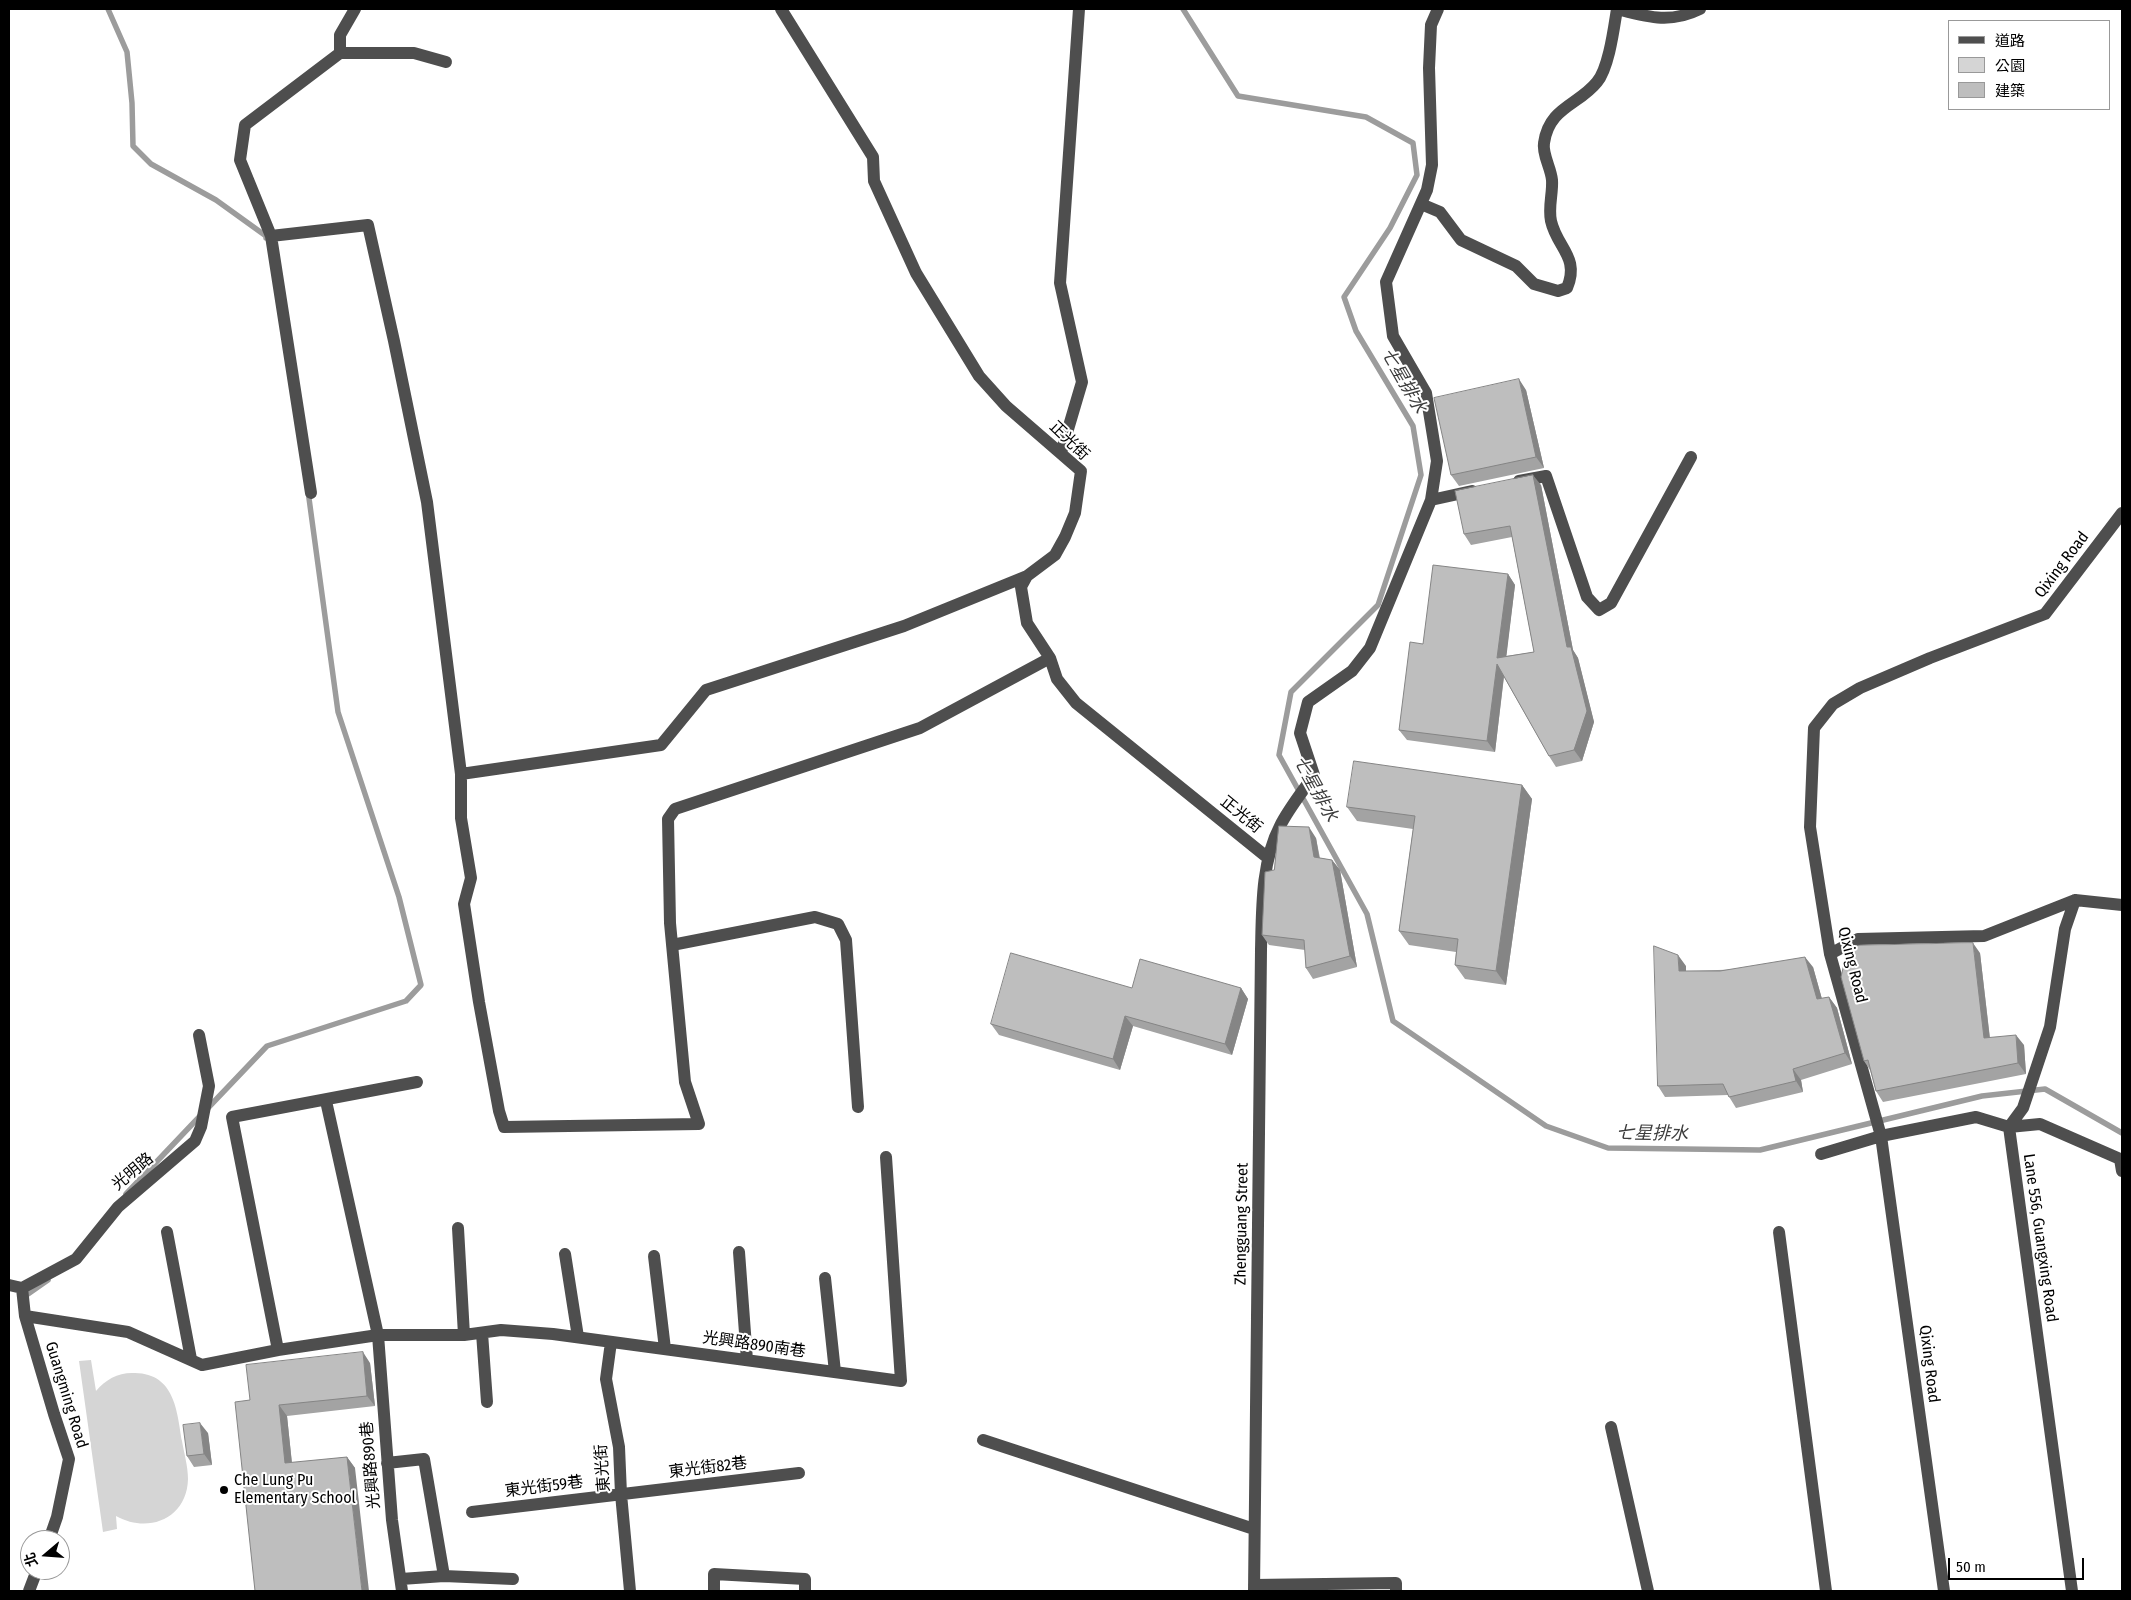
<!DOCTYPE html>
<meta charset="utf-8">
<style>
body{margin:0}
#map{position:relative;width:2131px;height:1600px;overflow:hidden;background:#fff;font-family:"Fira Sans Condensed","Noto Sans TC",sans-serif}
canvas{display:block}
.frame{position:absolute;inset:0;border:10px solid #000;pointer-events:none}
.legend{position:absolute;left:1948px;top:20px;width:162px;height:90px;box-sizing:border-box;background:#fff;border:1px solid #999;margin:0;padding:6px 9px;list-style:none;font-size:15px;color:#000}
.legend li{display:flex;align-items:center;gap:10px;height:25px}
.legend b{width:25px;border:1px solid #999}
.north{position:absolute;left:20px;top:1530px;width:50px;height:50px;box-sizing:border-box;background:#fff;border:1px solid #999;border-radius:50%;rotate:252deg;font-size:14px;font-weight:700;line-height:20px;text-align:center;color:#000}
.north::after{content:'';display:block;margin:auto;width:18px;height:22px;background:#000;clip-path:polygon(50% 0,100% 100%,50% 72%,0 100%)}
.scale{position:absolute;left:1948px;top:1558px;width:136px;height:22px;box-sizing:border-box;border:2px solid #000;border-top:0;padding-left:6px;font-size:15px;line-height:18px;white-space:nowrap;color:#000;-webkit-text-stroke:4px #fff;paint-order:stroke}
</style>
<div id="map">
<canvas width="2131" height="1600"></canvas>
<div class="frame"></div>
<ul class="legend">
<li><b style="height:6px;background:#4e4e4e"></b>道路</li>
<li><b style="height:14px;background:#d5d5d5"></b>公園</li>
<li><b style="height:14px;background:#bebebe"></b>建築</li>
</ul>
<div class="north">北</div>
<div class="scale">50 m</div>
</div>
<script>
const ctx = document.querySelector('canvas').getContext('2d');
ctx.lineJoin = 'round';
function fill(path, color) {
  ctx.fillStyle = color;
  ctx.fill(path, 'evenodd');
}
function trace(path, color, width, dash) {
  ctx.strokeStyle = color;
  ctx.lineWidth = width;
  ctx.lineCap = dash ? 'butt' : 'round';
  ctx.setLineDash(dash || []);
  ctx.stroke(path);
}
function label(font, color, halo, rows, align = 'center') {
  ctx.font = font + ' "Fira Sans Condensed","Noto Sans TC",sans-serif';
  ctx.lineWidth = 4;
  ctx.setLineDash([]);
  ctx.textBaseline = 'middle';
  ctx.strokeStyle = halo;
  ctx.fillStyle = color;
  for (const [text, x, y, turn = 0] of rows) {
    ctx.save();
    ctx.translate(x, y);
    ctx.rotate((+turn || 0) * Math.PI / 180);
    ctx.textAlign = isNaN(turn) ? turn : align;
    if (halo) ctx.strokeText(text, 0, 0);
    ctx.fillText(text, 0, 0);
    ctx.restore();
  }
}
fill(new Path2D(`
 M91,1360L96,1391C106,1379 119,1372 135,1373C175,1374 177,1411 182,1441C184,1453 188,1466 188,1479C187,1519 148,1534 116,1516L117,1529L103,1532L79,1361Z`), '#d5d5d5');
trace(new Path2D(`
 M108,9L127,52L132,103L133,146L151,164L216,200L266,236V238
 M1183,9L1238,96L1366,117L1413,143L1417,175L1390,228L1344,297L1356,331L1413,426L1421,475L1378,605L1291,692L1279,755L1367,914L1393,1021L1546,1126L1608,1148L1760,1150L1982,1096L2045,1089L2122,1133
 M207,1109L267,1046L406,1001L421,985L399,897L338,712L308,491
 M126,1194L200,1116
 M23,1289L28,1294L48,1280`), '#9c9c9c', 5.5);
trace(new Path2D(`
 M781,9L873,157L874,181L916,273L979,376L1006,406L1081,471L1075,513L1065,537L1055,555L1027,576L1021,587L1027,623L1050,658L1057,679L1076,703L1268,858
 M1617,9C1648,17 1670,24 1700,9
 M340,53V35L355,9
 M1421,204L1440,212L1461,240L1516,266L1534,284L1558,291L1567,288C1580,257 1557,248 1551,221C1548,207 1553,193 1552,180C1551,168 1542,154 1544,143C1549,107 1579,105 1597,82C1609,68 1614,27 1617,9
 M271,236L368,225L394,341L427,502L461,774V818L471,878L464,904L479,1002L499,1111L504,1127L699,1124L685,1082L670,923L668,819L675,809L920,728L1050,658
 M1061,453L1082,382L1060,283L1079,9
 M1519,481L1546,476L1587,597L1599,610L1611,603L1691,457
 M311,493L271,236L240,160L245,125L340,53H414L446,62
 M1431,500L1472,491
 M461,774L661,745L706,690L904,626L1027,576
 M672,945L815,917L838,924L846,940L858,1107
 M1830,954L1858,939L1984,936L2075,900L2122,905
 M1821,1154L1881,1136L1976,1117L2009,1127L2040,1124L2120,1159L2122,1171
 M458,1228L464,1335
 M167,1232L191,1359
 M1779,1232L1826,1591
 M739,1252L747,1360
 M565,1254L578,1337
 M654,1256L665,1349
 M825,1278L835,1372
 M9,1285L22,1288L76,1259L118,1207L195,1141L201,1127L209,1086L199,1035
 M22,1288L25,1316L54,1414L69,1459L57,1517L49,1540
 M25,1316L128,1332L202,1365L278,1350L378,1335L326,1101
 M482,1333L487,1402
 M611,1342L606,1379L619,1447L621,1494L630,1591
 M278,1350L232,1117L417,1082
 M1611,1427L1648,1591
 M983,1440L1254,1529
 M387,1463L424,1459L444,1576
 M472,1512L799,1473
 M401,1579L444,1576L513,1579
 M1254,1585L1396,1583V1591
 M29,1591L37,1570
 M402,1591L392,1520L378,1335H464L501,1330L553,1334L901,1381L886,1157
 M714,1591V1574L805,1579V1591
 M1254,1591L1261,950C1262,910 1261,862 1280,826C1289,808 1303,791 1314,775L1300,733L1308,702L1352,671L1370,648L1431,500L1437,461L1426,393L1393,336L1386,282L1427,190L1432,165L1429,68L1431,25L1438,9
 M1944,1591L1881,1136L1830,954L1810,827L1814,728L1833,704L1860,688L1930,658L2045,614L2122,513
 M2072,1591L2009,1127L2023,1108L2050,1027L2065,929L2075,900`), '#4e4e4e', 12);
fill(new Path2D(`
 M1526,390L1544,468L1459,486L1451,475Z
 M1541,485L1573,650L1578,658L1594,722L1582,761L1556,767L1549,756L1504,677L1495,752L1407,740L1399,730L1423,644L1508,574L1515,585L1506,656L1534,652L1512,537L1471,545L1464,534Z
 M1522,785L1532,799L1506,985L1465,979L1455,965L1456,952L1409,945L1399,931L1413,829L1357,821L1347,807Z
 M1316,838L1320,858L1332,860L1340,870L1357,967L1313,979L1306,968L1305,950L1269,945L1262,935Z
 M1980,953L1990,1038L2024,1045L2026,1074L1883,1102L1876,1091L1870,1070L1864,1061Z
 M1686,966V971L1813,967L1822,999L1829,997L1837,1008L1852,1064L1801,1080L1803,1092L1736,1108L1728,1095L1665,1097L1658,1086Z
 M1132,988H1241L1248,999L1232,1055L1133,1026L1120,1070L999,1035L991,1024Z
 M370,1363L375,1406L287,1416L292,1463L347,1457L355,1468L255,1591L250,1400Z
 M208,1433L212,1465L194,1467L187,1456Z`), '#a3a3a3');
fill(new Path2D(`
 M1519,379L1526,390L1544,468L1536,457Z
 M1533,475L1541,485L1573,650L1578,658L1594,722L1582,761L1574,750Z
 M1508,574L1515,585L1505,668L1497,658Z
 M1497,664L1504,675L1495,752L1487,741Z
 M1522,785L1532,799L1506,985L1496,971Z
 M1309,827L1316,838L1321,868L1314,857Z
 M1332,860L1340,870L1357,967L1350,956Z
 M1973,943L1980,953L1991,1049L1984,1038Z
 M1678,955L1686,966V982L1679,971Z
 M1805,957L1813,967L1825,1010L1817,999Z
 M1241,988L1248,999L1232,1055L1225,1044Z
 M1829,997L1837,1008L1852,1064L1845,1053Z
 M1125,1016L1133,1026L1120,1070L1113,1059Z
 M2016,1035L2024,1045L2026,1074L2018,1063Z
 M1793,1069L1801,1080L1803,1092L1796,1081Z
 M363,1352L370,1363L375,1406L367,1396Z
 M279,1405L287,1416L293,1474L285,1463Z
 M200,1423L208,1433L212,1465L204,1454Z
 M347,1457L355,1468L369,1591H362Z`), '#858585');
const building = new Path2D(`
 M1519,379L1536,457L1451,475L1434,398Z
 M1533,475L1567,647H1571L1587,711L1574,750L1549,756L1497,664L1487,741L1399,730L1410,642L1423,644L1433,565L1508,574L1497,658L1534,652L1510,526L1464,534L1455,491Z
 M1354,761L1522,785L1496,971L1455,965L1458,939L1399,931L1415,816L1347,807Z
 M1279,826L1309,827L1314,857L1332,860L1350,956L1306,968L1304,940L1262,935L1265,872L1274,870Z
 M1973,943L1984,1038L2016,1035L2018,1063L1876,1091L1868,1060L1864,1061L1841,977L1848,946Z
 M1654,946L1678,955L1679,971H1720L1805,957L1817,999L1829,997L1845,1053L1793,1069L1796,1081L1729,1097L1723,1084L1658,1086Z
 M1011,953L1132,988L1140,959L1241,988L1225,1044L1125,1016L1113,1059L991,1024Z
 M363,1352L367,1396L279,1405L285,1463L347,1457L362,1591H249H255L235,1402L250,1400L246,1365Z
 M200,1423L204,1454L187,1456L183,1425Z`);
fill(building, '#bebebe');
trace(building, '#858585', 1);
for (const [x, y, r, color] of [
 [224,1490,5,"#000"]
]) {
  const dot = new Path2D();
  dot.arc(x, y, r, 0, 2 * Math.PI);
  ctx.fillStyle = color;
  ctx.fill(dot);
  trace(dot, '#fff', 2);
}
label('16px', '#000', '#fff', [
 ["正光街",1069,441,44],
 ["Qixing Road",2062,565,-53],
 ["正光街",1241,815,39],
 ["Qixing Road",1852,965,76],
 ["光明路",133,1172,-40],
 ["Zhengguang Street",1242,1224,-89],
 ["Lane 556, Guangxing Road",2040,1238,82],
 ["光興路890南巷",754,1345,8],
 ["Qixing Road",1929,1364,83],
 ["Guangming Road",66,1395,73],
 ["光興路890巷",371,1465,-95],
 ["東光街",603,1468,-94],
 ["東光街82巷",708,1468,-7],
 ["東光街59巷",544,1487,-7]
]);
label('16px', '#000', '#fff', [
 ["Che Lung Pu",234,1481],
 ["Elementary School",234,1499]
], 'left');
label('italic 18px', '#3d3d3d', '#fff', [
 ["七星排水",1403,381,60],
 ["七星排水",1315,789,61],
 ["七星排水",1652,1134,1]
]);
</script>
